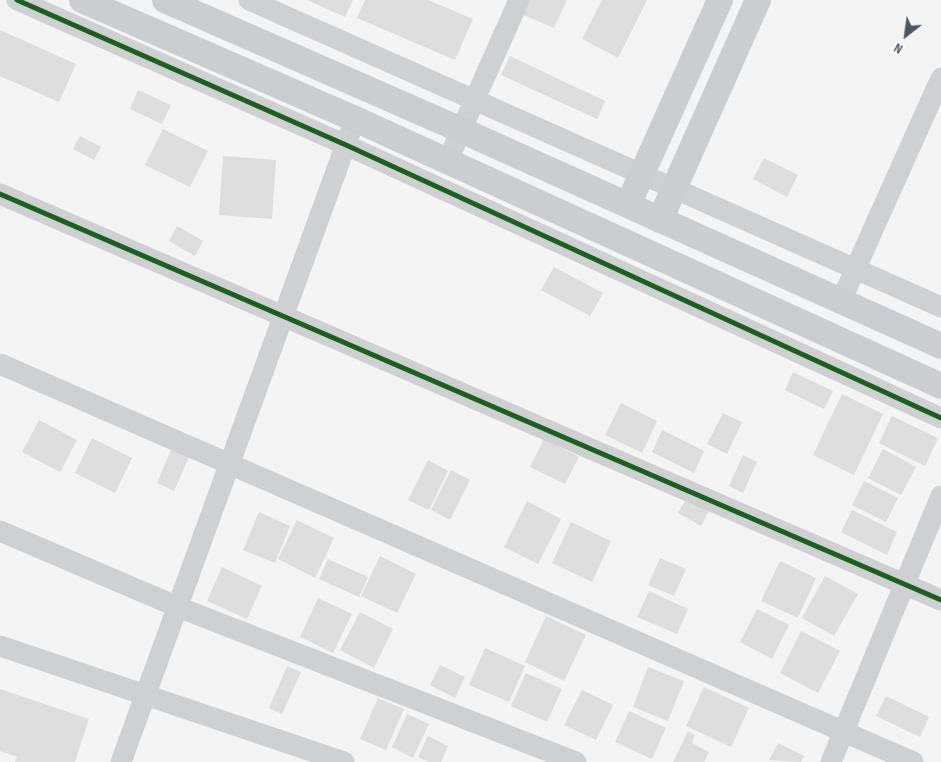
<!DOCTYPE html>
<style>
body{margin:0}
#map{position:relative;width:941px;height:762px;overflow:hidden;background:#f4f4f4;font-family:"Sofia Sans Condensed",sans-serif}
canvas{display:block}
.north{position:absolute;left:881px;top:10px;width:50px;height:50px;-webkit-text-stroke:4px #fff;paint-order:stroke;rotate:210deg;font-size:14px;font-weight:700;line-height:20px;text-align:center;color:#4a5661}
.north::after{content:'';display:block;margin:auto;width:18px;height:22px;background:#4a5661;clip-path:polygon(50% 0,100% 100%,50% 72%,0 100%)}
</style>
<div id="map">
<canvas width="941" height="762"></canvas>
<div class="north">N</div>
</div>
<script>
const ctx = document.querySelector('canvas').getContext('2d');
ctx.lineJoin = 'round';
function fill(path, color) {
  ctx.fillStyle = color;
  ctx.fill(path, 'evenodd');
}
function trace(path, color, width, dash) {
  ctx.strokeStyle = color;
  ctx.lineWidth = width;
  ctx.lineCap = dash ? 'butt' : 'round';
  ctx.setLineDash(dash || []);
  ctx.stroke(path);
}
fill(new Path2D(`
 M307,0H353L345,17Z
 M365,0H428L473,19L455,60L357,18Z
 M527,0H567L554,28L521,14Z
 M602,0H647L618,58L582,39Z
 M0,30L76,64L59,102L0,76Z
 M510,56L605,101L597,119L501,75Z
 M138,90L171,105L162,124L130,109Z
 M163,129L208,151L190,187L145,165Z
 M80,136L101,147L94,160L73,149Z
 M223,156L276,160L272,219L219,215Z
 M764,158L798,175L787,197L753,179Z
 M177,226L203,241L195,256L169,241Z
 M554,267L603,293L590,316L541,290Z
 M793,372L833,391L824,409L785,390Z
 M842,394L883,414L854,475L813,455Z
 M621,403L657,421L642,453L605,435Z
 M723,413L742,422L727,454L707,444Z
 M892,416L938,438L925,466L879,443Z
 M39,420L77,440L60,472L22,452Z
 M662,430L704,451L694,473L652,452Z
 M92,438L132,458L115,493L75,473Z
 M544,439L579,457L565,484L530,467Z
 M172,447L190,455L174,491L157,483Z
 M883,449L916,467L901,495L868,478Z
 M743,455L757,462L743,493L729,486Z
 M428,460L448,471L429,510L408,500Z
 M451,470L470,480L450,520L431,510Z
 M864,481L898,498L886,522L852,505Z
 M686,499L709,511L701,526L678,513Z
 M527,501L561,519L538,564L504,547Z
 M852,510L897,532L887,555L841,532Z
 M259,512L290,526L275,563L243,550Z
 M297,520L334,538L315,578L278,559Z
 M571,522L611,541L592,582L552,563Z
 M380,556L416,574L397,613L361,596Z
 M660,558L686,569L674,596L648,585Z
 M328,559L368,577L359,597L319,579Z
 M780,561L816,578L798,618L761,601Z
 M222,567L262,586L247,619L207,601Z
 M825,576L858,594L834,636L802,618Z
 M649,591L688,609L677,634L637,617Z
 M318,598L352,614L333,653L300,637Z
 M757,609L789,625L772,659L740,642Z
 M360,612L393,629L374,668L340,650Z
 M546,616L586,635L564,681L525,662Z
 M801,631L840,651L818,693L780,673Z
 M485,648L525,666L509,702L469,685Z
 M440,665L465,677L455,698L430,685Z
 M287,666L301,672L282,714L269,708Z
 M648,667L684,681L668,721L633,707Z
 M526,673L562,689L547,722L511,706Z
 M704,687L749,708L731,747L686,726Z
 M0,689L89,719L75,762H15L17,757L0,751Z
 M582,690L613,705L596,740L564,725Z
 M886,696L929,717L920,737L876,716Z
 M378,698L404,709L386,750L360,739Z
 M629,711L666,728L652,759L615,742Z
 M407,714L429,724L413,758L392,747Z
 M688,731L695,735L692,743L709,752L704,762H673Z
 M428,736L448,746L441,762H428L418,757Z
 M778,743L804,756L801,762L769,760Z`), '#ddddde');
trace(new Path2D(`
 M17,0L346,145L941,418
 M249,0L941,307
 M447,162L519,0
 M0,194L941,600
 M841,301L941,78
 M0,364L913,762
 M0,531L178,607L576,762
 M0,646L344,762
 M121,762L350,133
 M831,762L941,496`), '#ced0d2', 21);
trace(new Path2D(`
 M82,0L355,119L941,386
 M165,0L461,130L941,346
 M628,205L720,0
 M660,220L758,0`), '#caced1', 26);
trace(new Path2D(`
 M17,0L346,145L941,418
 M0,194L941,600`), '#1b5e20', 5);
</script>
